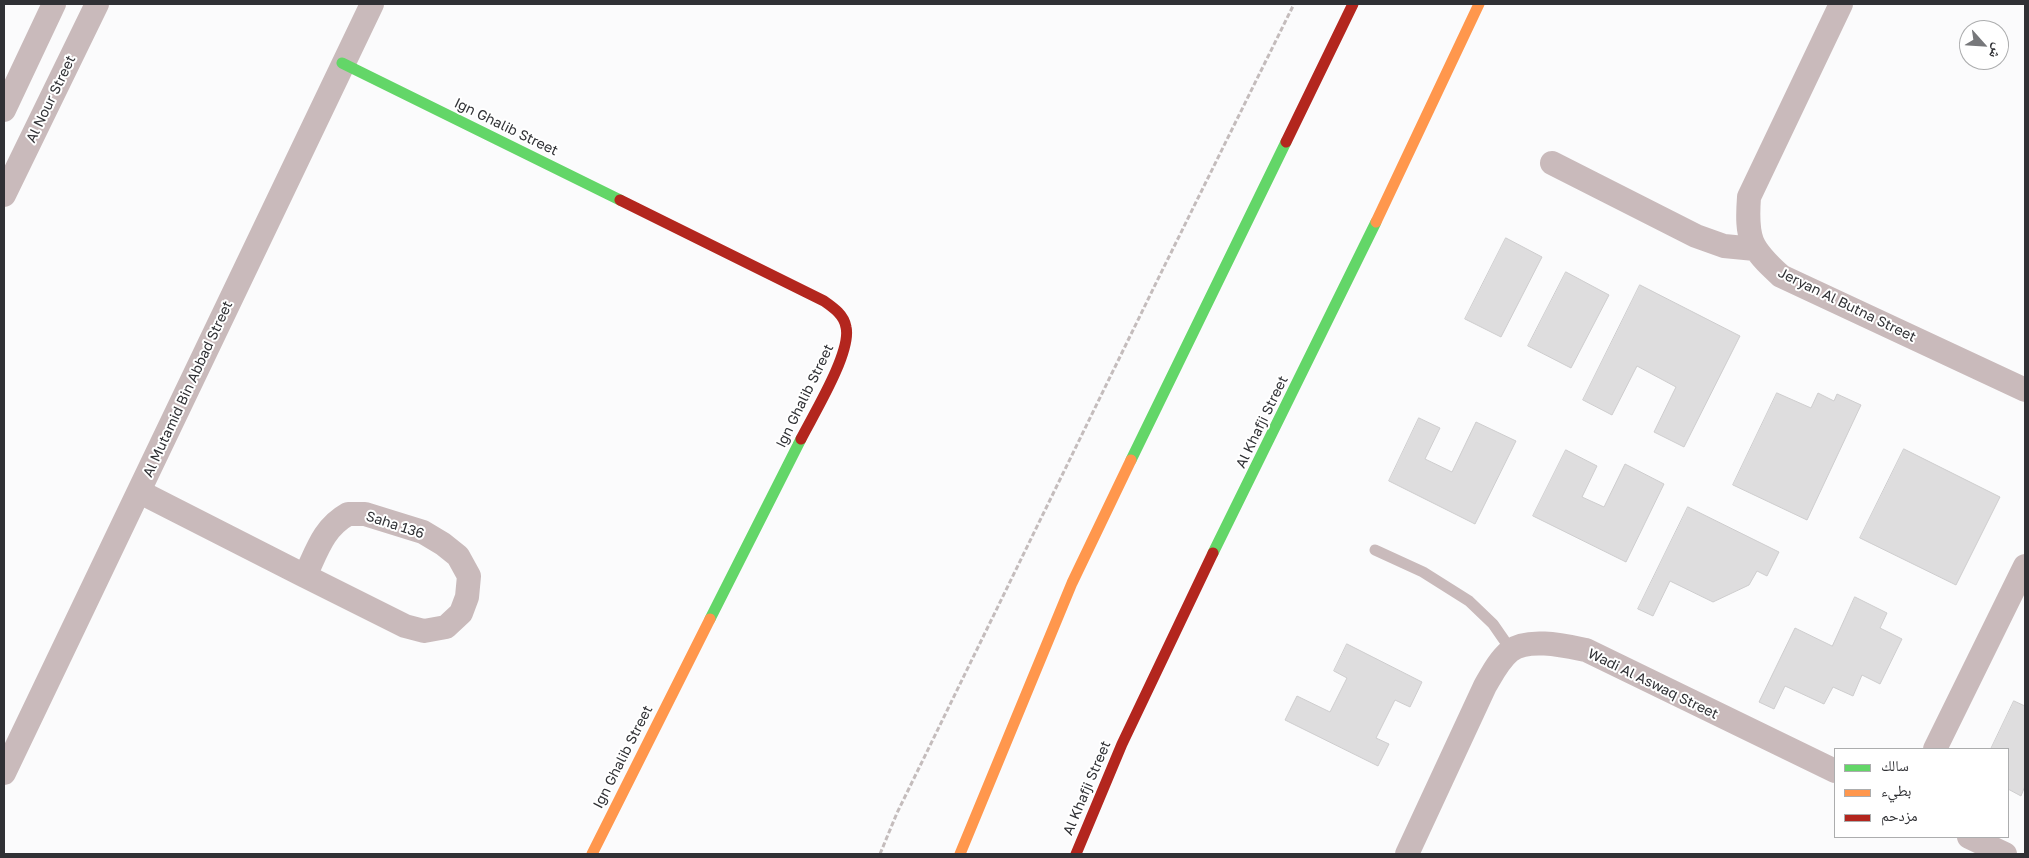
<!DOCTYPE html>
<meta charset="utf-8">
<style>
body{margin:0}
#map{position:relative;width:2029px;height:858px;overflow:hidden;background:#fbfbfc;font-family:"Golos Text","Noto Naskh Arabic",sans-serif}
canvas{display:block}
.frame{position:absolute;inset:0;border:5px solid #303135;pointer-events:none}
.legend{position:absolute;left:1834px;top:748px;width:175px;height:90px;box-sizing:border-box;background:#fff;border:1px solid #acadae;margin:0;padding:6px 9px;list-style:none;font-size:15px;color:#303135}
.legend li{display:flex;align-items:center;gap:10px;height:25px}
.legend b{width:25px;border:1px solid #acadae}
.north{position:absolute;left:1959px;top:20px;width:50px;height:50px;box-sizing:border-box;background:#fff;border:1px solid #acadae;border-radius:50%;rotate:116deg;font-size:14px;font-weight:700;line-height:20px;text-align:center;color:#303135}
.north::after{content:'';display:block;margin:auto;width:18px;height:22px;background:#77787b;clip-path:polygon(50% 0,100% 100%,50% 72%,0 100%)}
</style>
<div id="map">
<canvas width="2029" height="858"></canvas>
<div class="frame"></div>
<ul class="legend">
<li><b style="height:6px;background:#63d668"></b>سالك</li>
<li><b style="height:6px;background:#ff974d"></b>بطيء</li>
<li><b style="height:6px;background:#b3261e"></b>مزدحم</li>
</ul>
<div class="north">ش</div>
</div>
<script>
const ctx = document.querySelector('canvas').getContext('2d');
ctx.lineJoin = 'round';
function fill(path, color) {
  ctx.fillStyle = color;
  ctx.fill(path, 'evenodd');
}
function trace(path, color, width, dash) {
  ctx.strokeStyle = color;
  ctx.lineWidth = width;
  ctx.lineCap = dash ? 'butt' : 'round';
  ctx.setLineDash(dash || []);
  ctx.stroke(path);
}
function label(font, color, halo, rows, align = 'center') {
  ctx.font = font + ' "Golos Text",sans-serif';
  ctx.lineWidth = 4;
  ctx.setLineDash([]);
  ctx.textBaseline = 'middle';
  ctx.strokeStyle = halo;
  ctx.fillStyle = color;
  for (const [text, x, y, turn = 0] of rows) {
    ctx.save();
    ctx.translate(x, y);
    ctx.rotate((+turn || 0) * Math.PI / 180);
    ctx.textAlign = isNaN(turn) ? turn : align;
    if (halo) ctx.strokeText(text, 0, 0);
    ctx.fillText(text, 0, 0);
    ctx.restore();
  }
}
const building = new Path2D(`
 M1506,238L1542,257L1501,337L1465,319Z
 M1566,272L1609,295L1571,368L1528,346Z
 M1640,285L1740,336L1684,447L1654,432L1676,387L1637,366L1612,415L1583,400Z
 M1777,393L1811,408L1818,393L1834,401L1837,394L1861,405L1807,520L1733,485Z
 M1419,418L1440,428L1425,459L1452,472L1476,422L1516,441L1475,524L1389,481Z
 M1904,449L2000,497L1956,585L1860,538Z
 M1566,450L1597,466L1582,497L1604,507L1625,464L1664,484L1626,562L1533,516Z
 M1688,507L1779,552L1767,576L1757,571L1749,585L1713,602L1670,581L1653,616L1638,609Z
 M1855,597L1887,613L1880,628L1902,639L1880,684L1862,675L1853,696L1833,687L1824,704L1785,686L1774,709L1759,702L1795,628L1832,646Z
 M1347,644L1422,682L1410,707L1395,700L1376,738L1389,744L1378,766L1285,720L1297,696L1330,712L1347,678L1334,671Z
 M2014,701L2025,706V786L2021,796L2008,789V749H1991Z`);
fill(building, '#deddde');
trace(building, '#cecdce', 1);
trace(new Path2D(`
 M880,854L897,813L1157,281L1294,4`), '#c4bcbc', 3, [5, 2.5]);
trace(new Path2D(`
 M1375,550L1423,572L1469,601L1493,624L1511,650`), '#c9babb', 11);
trace(new Path2D(`
 M1841,4L1749,197C1746,239 1750,248 1781,276L2025,390
 M4,110L54,4
 M1552,163L1696,236L1724,246L1755,249
 M4,195L97,4
 M140,492L305,576
 M348,514H365L423,532L443,544L458,556L469,576L467,597L461,613L446,627L424,631L405,626L305,576C317,551 323,528 348,514Z
 M1935,749L2025,566
 M4,773L372,4
 M1969,837L2005,854
 M1407,854L1485,686C1492,674 1499,660 1510,651C1528,637 1566,646 1586,650L1835,771`), '#c9babb', 24);
trace(new Path2D(`
 M342,63L620,200
 M1131,460L1286,142
 M1213,553L1376,222
 M710,619L801,439`), '#63d668', 11);
trace(new Path2D(`
 M1376,222L1479,4
 M592,854L710,619
 M960,854L1072,583L1131,460`), '#ff974d', 11);
trace(new Path2D(`
 M1286,142L1353,4
 M620,200L824,301C834,308 844,315 846,327C852,352 813,415 801,439
 M1076,854L1122,744L1213,553`), '#b3261e', 11);
label('14px', '#303135', '#fff', [
 ["Al Nour Street",51,99,-64],
 ["Ign Ghalib Street",506,127,26],
 ["Jeryan Al Butna Street",1847,305,26],
 ["Al Mutamid Bin Abbad Street",188,389,-65],
 ["Ign Ghalib Street",805,396,-64],
 ["Al Khafji Street",1262,422,-64],
 ["Saha 136",395,525,18],
 ["Wadi Al Aswaq Street",1653,684,26],
 ["Ign Ghalib Street",623,757,-63],
 ["Al Khafji Street",1087,788,-67]
]);
</script>
